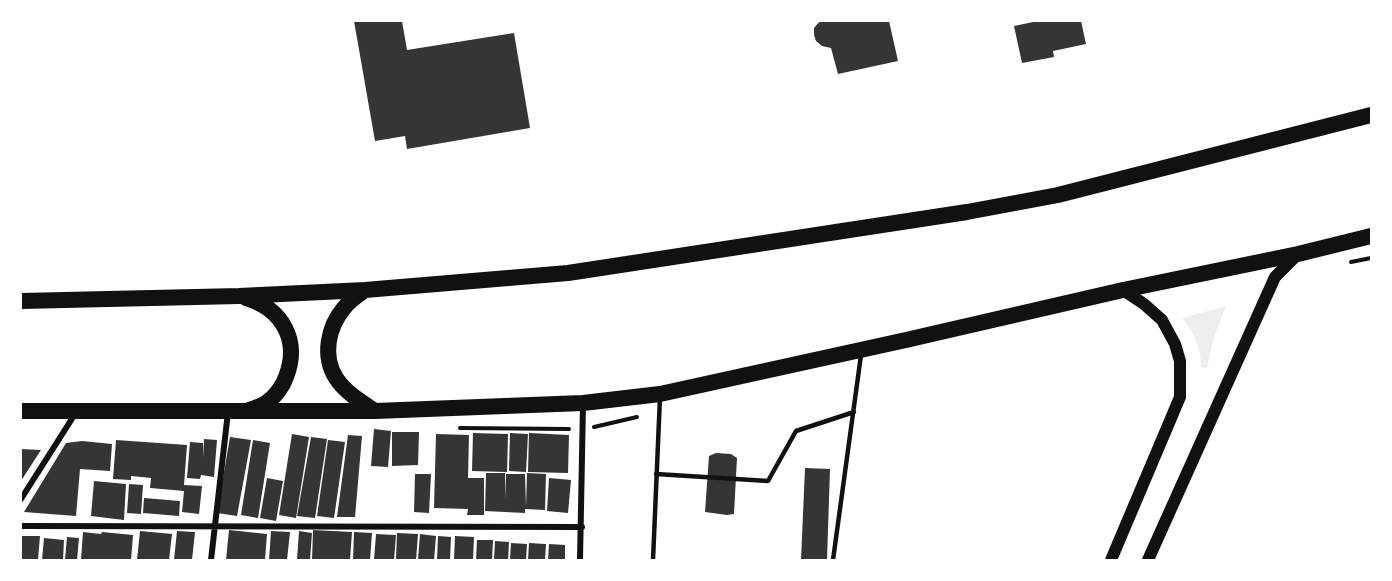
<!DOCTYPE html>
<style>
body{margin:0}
#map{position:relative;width:1392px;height:581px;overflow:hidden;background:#fff;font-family:"PT Sans",sans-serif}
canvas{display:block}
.frame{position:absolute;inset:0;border:22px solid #fff;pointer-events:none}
</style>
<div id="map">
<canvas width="1392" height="581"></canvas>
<div class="frame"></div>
</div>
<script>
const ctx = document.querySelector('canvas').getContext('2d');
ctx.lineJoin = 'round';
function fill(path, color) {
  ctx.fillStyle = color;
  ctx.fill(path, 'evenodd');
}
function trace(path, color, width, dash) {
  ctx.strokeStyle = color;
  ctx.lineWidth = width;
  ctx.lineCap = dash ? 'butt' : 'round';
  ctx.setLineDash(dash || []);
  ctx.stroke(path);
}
fill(new Path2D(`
 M1226,306L1213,340L1207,368L1201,367C1201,347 1194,333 1182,318Z`), '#eee');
fill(new Path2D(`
 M354,21H402L407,50L514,33L530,128L407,149L405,136L375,141Z
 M820,21H889L898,61L838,74L831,48L822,46L816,41L814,35V28Z
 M1038,21H1081L1086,44L1053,51L1054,57L1022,63L1014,26Z
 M374,429L391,431L388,467L371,466Z
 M392,432H419L418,465L392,466Z
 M473,433L508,434L507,472L472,471Z
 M510,433L528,434L526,472L509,471Z
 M529,433L569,435L568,473L528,472Z
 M292,434L309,437L296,518L279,515Z
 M436,434L469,435L468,478H484V515H467L468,509L434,508Z
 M348,435L362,436L355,517H337Z
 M230,437L251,440L237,516L217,513Z
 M311,437L327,439L315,518L297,516Z
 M204,439L217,440L214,477L201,475L200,479L187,478L190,442L203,443V458Z
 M116,440L187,445L184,485L202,486L199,514L182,512L184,491L150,488L151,478L131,476V480L113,479Z
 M253,440L270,443L258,518L241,515Z
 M328,440L345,442L334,518L317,516Z
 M82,441L112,444L110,471L80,469L76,516L24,512L66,443Z
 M21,449L41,450L21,481Z
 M716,453L731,454L737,458L734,514L727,515L705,512L709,456Z
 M805,468L830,469L827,560H801Z
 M486,473H505V499L506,474H525L526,507L527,473L546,474L545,510L525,509V513L485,511Z
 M415,474H431L429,513L414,512Z
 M267,478L283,481L276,521L260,518Z
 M549,478L571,480L568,513L547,511Z
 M94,481L126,484L124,520L91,516Z
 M129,484L143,485L141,514L127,513Z
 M144,498L180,501L179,516L143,513Z
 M229,530L267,534L265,560H226Z
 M313,530L352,532L350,560H312Z
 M140,531L172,534L169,560H137Z
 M177,531L195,532L192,560H174Z
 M271,531L290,532L287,560H269Z
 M299,531L312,533L310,560H297Z
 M83,532L101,534L102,532L133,535L131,560H81Z
 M354,532L372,533L370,560H353Z
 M397,533L418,534L416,560H396Z
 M376,534L396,535L394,560H374Z
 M420,534L436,536L434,560H418Z
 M21,536H40L38,560H21Z
 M438,536L451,537L450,560H437Z
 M455,536L474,537L473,560H454Z
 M67,537L79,538L77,560H65Z
 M44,538L64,540L63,560H42Z
 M477,540H493L492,560H476Z
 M495,541L509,542L508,560H494Z
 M511,543L527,544L526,560H510Z
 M529,543L546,544L545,560H528Z
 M549,544L565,545V560H548Z`), '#353535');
trace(new Path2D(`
 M1351,262L1371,258
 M594,427L637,417
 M460,428L569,429`), '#111', 4);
trace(new Path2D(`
 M656,474L768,481L796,431L854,412
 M653,560L660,397
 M833,560L861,355`), '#111', 4.5);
trace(new Path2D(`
 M21,499L75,414
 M21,526L582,527
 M211,560L228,412
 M580,560L583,404`), '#111', 6);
trace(new Path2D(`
 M1111,560L1180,397V361L1175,344L1162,320L1144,304L1123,290
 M1148,560L1275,277L1298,254`), '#111', 12);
trace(new Path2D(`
 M365,290C358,295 349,301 344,308C328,327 322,356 336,378C345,392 361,402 375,411
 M246,298C283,309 300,341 286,377C283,386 275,397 266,403C261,406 255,408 249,410
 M21,301L239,296L365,290L568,273L967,212L1058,195L1371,115
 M21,411H375L583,403L660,394L906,340L1123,290L1298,254L1371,236`), '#111', 16);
</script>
